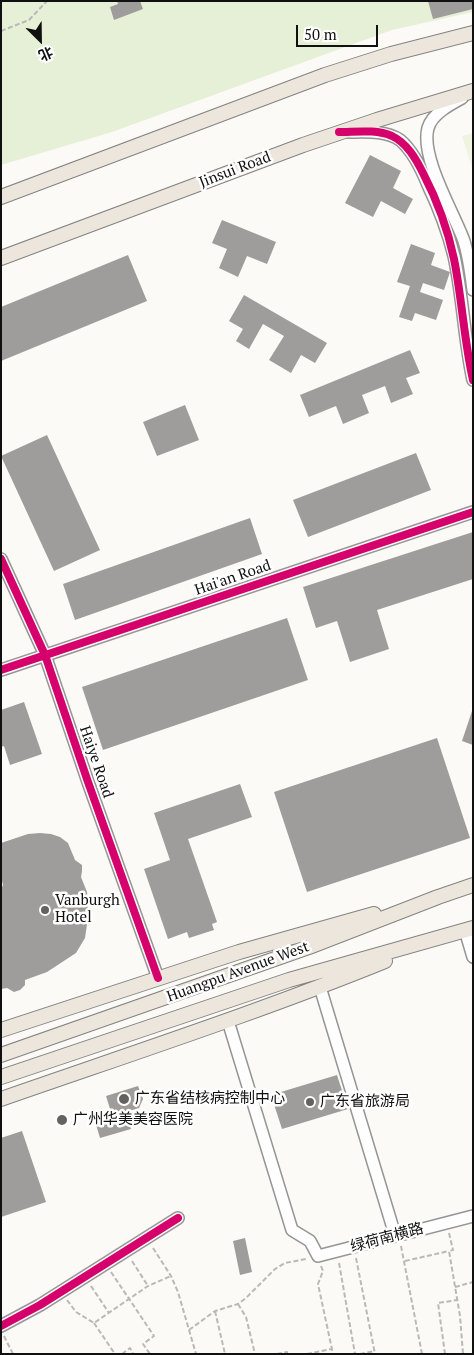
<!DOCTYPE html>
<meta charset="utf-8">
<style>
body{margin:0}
#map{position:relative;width:474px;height:1355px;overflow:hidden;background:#fbfaf6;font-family:"PT Serif","Noto Sans SC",serif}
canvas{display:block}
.frame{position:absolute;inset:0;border:2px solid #101010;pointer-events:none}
.north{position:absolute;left:15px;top:15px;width:50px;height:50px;-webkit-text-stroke:4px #fff;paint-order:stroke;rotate:157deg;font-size:14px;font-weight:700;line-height:20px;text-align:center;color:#101010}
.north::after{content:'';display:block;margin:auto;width:18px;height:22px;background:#101010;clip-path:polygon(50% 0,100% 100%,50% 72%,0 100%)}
.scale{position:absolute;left:296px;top:25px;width:82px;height:22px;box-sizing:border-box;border:2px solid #101010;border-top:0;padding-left:6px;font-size:15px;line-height:18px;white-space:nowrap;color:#101010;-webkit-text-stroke:4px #fff;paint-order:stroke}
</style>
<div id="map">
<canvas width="474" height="1355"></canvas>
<div class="frame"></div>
<div class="north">北</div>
<div class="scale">50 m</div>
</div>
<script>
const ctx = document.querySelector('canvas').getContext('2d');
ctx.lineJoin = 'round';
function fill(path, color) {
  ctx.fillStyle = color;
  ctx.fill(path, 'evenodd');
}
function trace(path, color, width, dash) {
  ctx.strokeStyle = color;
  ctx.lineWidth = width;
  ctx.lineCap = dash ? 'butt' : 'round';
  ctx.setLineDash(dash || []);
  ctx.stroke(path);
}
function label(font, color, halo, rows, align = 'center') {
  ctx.font = font + ' "PT Serif","Noto Sans SC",serif';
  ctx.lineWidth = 5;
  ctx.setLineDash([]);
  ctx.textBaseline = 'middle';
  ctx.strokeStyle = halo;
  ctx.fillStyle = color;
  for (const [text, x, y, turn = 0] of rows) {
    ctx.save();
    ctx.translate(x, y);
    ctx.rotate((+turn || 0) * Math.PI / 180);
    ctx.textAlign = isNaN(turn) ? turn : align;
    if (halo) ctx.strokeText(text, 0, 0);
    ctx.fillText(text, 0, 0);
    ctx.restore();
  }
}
fill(new Path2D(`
 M1,1H473V12L392,30L112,132L1,165Z`), '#e6f0d7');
fill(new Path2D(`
 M473,133V171L462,136Z`), '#eff4e1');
fill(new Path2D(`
 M117,1H140L143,9L114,20L110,7L118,4Z
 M428,1H473V9L433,19Z
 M370,155L401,171L393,188L413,199L405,214L381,201L373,217L345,203Z
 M222,220L276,242L267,264L247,256L238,277L219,268L227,249L212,243Z
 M411,244L435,253L431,265L450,272L444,290L423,283L420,292L443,300L436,320L415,313L412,321L399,317L410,286L397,282Z
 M128,255L147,301L1,361V307Z
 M244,295L327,343L315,363L301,355L291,373L269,360L284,336L263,324L249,349L236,341L243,329L229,321Z
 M410,350L420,373L406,378L413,394L391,403L385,386L362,395L369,413L343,424L336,406L309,417L300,395Z
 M185,405L199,440L157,456L143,422Z
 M47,435L100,550L54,571L1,456Z
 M416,453L431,490L308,537L293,500Z
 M250,518L262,554L75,620L63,584Z
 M473,532V579L377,610L389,649L350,662L337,621L316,628L303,587Z
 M287,618L308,680L103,750L82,687Z
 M24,702L42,754L10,765L4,746L1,747V710Z
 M472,711H473V745L462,741Z
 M437,738L470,838L307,892L274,792Z
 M240,784L252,817L188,839L217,922L212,924L214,930L189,938L187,932L168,939L144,869L170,860L154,813Z
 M40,833L51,834L60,837L68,843L75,860L82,865V871L81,877L87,892L88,918L85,938L76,953L47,972L25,980V985L20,990L14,992L7,988L1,989V889L3,885L1,877V843L28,834Z
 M337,1075L348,1109L282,1129L271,1095Z
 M138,1086L143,1099L139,1108L126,1112L131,1129L100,1138L94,1118L111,1112L106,1096Z
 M22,1131L46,1202L1,1217V1138Z
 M245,1238L252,1272L240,1275L233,1241Z`), '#9f9d9b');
const minor = new Path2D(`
 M462,98C449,105 432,114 428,128C420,157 454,213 464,241C469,257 471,274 473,290
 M348,132C365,132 385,130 400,140C413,151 422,170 428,185C439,208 448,232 454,256C463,297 464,339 473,380
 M1,559L45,655L88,782L158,978
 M1,670L473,512
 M465,930L473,957
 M320,987L395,1235
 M228,1021L292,1230L310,1241L318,1256L473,1216
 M1,1326L40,1305L178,1218`);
const major = new Path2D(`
 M1,197L325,75L391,54L473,33
 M1,258L303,145L377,120L473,91
 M1,1030L239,952L374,914
 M1,1055L309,947L438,897L473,885
 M1,1077L289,980L473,928
 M1,1099C130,1054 259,1012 385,961`);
trace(minor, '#969594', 14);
trace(major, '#838381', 16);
trace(new Path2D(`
 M1,31L29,20L47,1
 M449,1233L453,1250L449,1251L460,1316L463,1354
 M401,1246L422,1354
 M153,1248L171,1276L178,1292L196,1354
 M356,1258L375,1354
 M132,1261L148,1286
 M405,1261L449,1251
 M339,1263L355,1354
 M321,1266L323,1271L318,1284L333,1354
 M111,1272L154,1336L143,1344L150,1354
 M91,1286L109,1313
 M455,1287L473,1282
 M67,1300L76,1312L94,1323L148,1286L171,1276
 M238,1304L246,1317L255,1354
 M215,1311L225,1354
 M94,1323L115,1354
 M189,1330L215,1311L238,1304L246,1298L275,1269L285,1263L306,1259
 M4,1336L13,1354
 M122,1354L130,1348L133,1354
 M154,1354H155
 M277,1354L287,1352V1354
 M307,1354L331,1349
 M360,1354L375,1351
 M445,1354L438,1303L457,1300`), '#b9b9b8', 2, [5, 2.5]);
trace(minor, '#fefefe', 11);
trace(major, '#ece6dc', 14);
trace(new Path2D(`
 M339,132C355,132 376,129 392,136C407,143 416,159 423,173C437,200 448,230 454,259C462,299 464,340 473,380
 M1,559L45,655L88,782L158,978
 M1,670L473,512
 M1,1326L40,1305L178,1218`), '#d6006c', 8);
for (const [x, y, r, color] of [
 [45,910,5,"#626260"],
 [124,1099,6,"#626260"],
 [310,1102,5,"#626260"],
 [62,1120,6,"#626260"]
]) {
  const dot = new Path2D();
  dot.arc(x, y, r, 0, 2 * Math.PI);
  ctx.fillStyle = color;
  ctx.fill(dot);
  trace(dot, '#fff', 2);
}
label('15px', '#101010', '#fff', [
 ["Jinsui Road",235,170,-21],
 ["Hai'an Road",233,578,-19],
 ["Haiye Road",96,762,71],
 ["Huangpu Avenue West",238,972,-20],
 ["绿荷南横路",387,1238,-15]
]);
label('15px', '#101010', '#fff', [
 ["Vanburgh",55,901],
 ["Hotel",55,918],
 ["广东省结核病控制中心",135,1099],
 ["广东省旅游局",320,1102],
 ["广州华美美容医院",73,1120]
], 'left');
</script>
